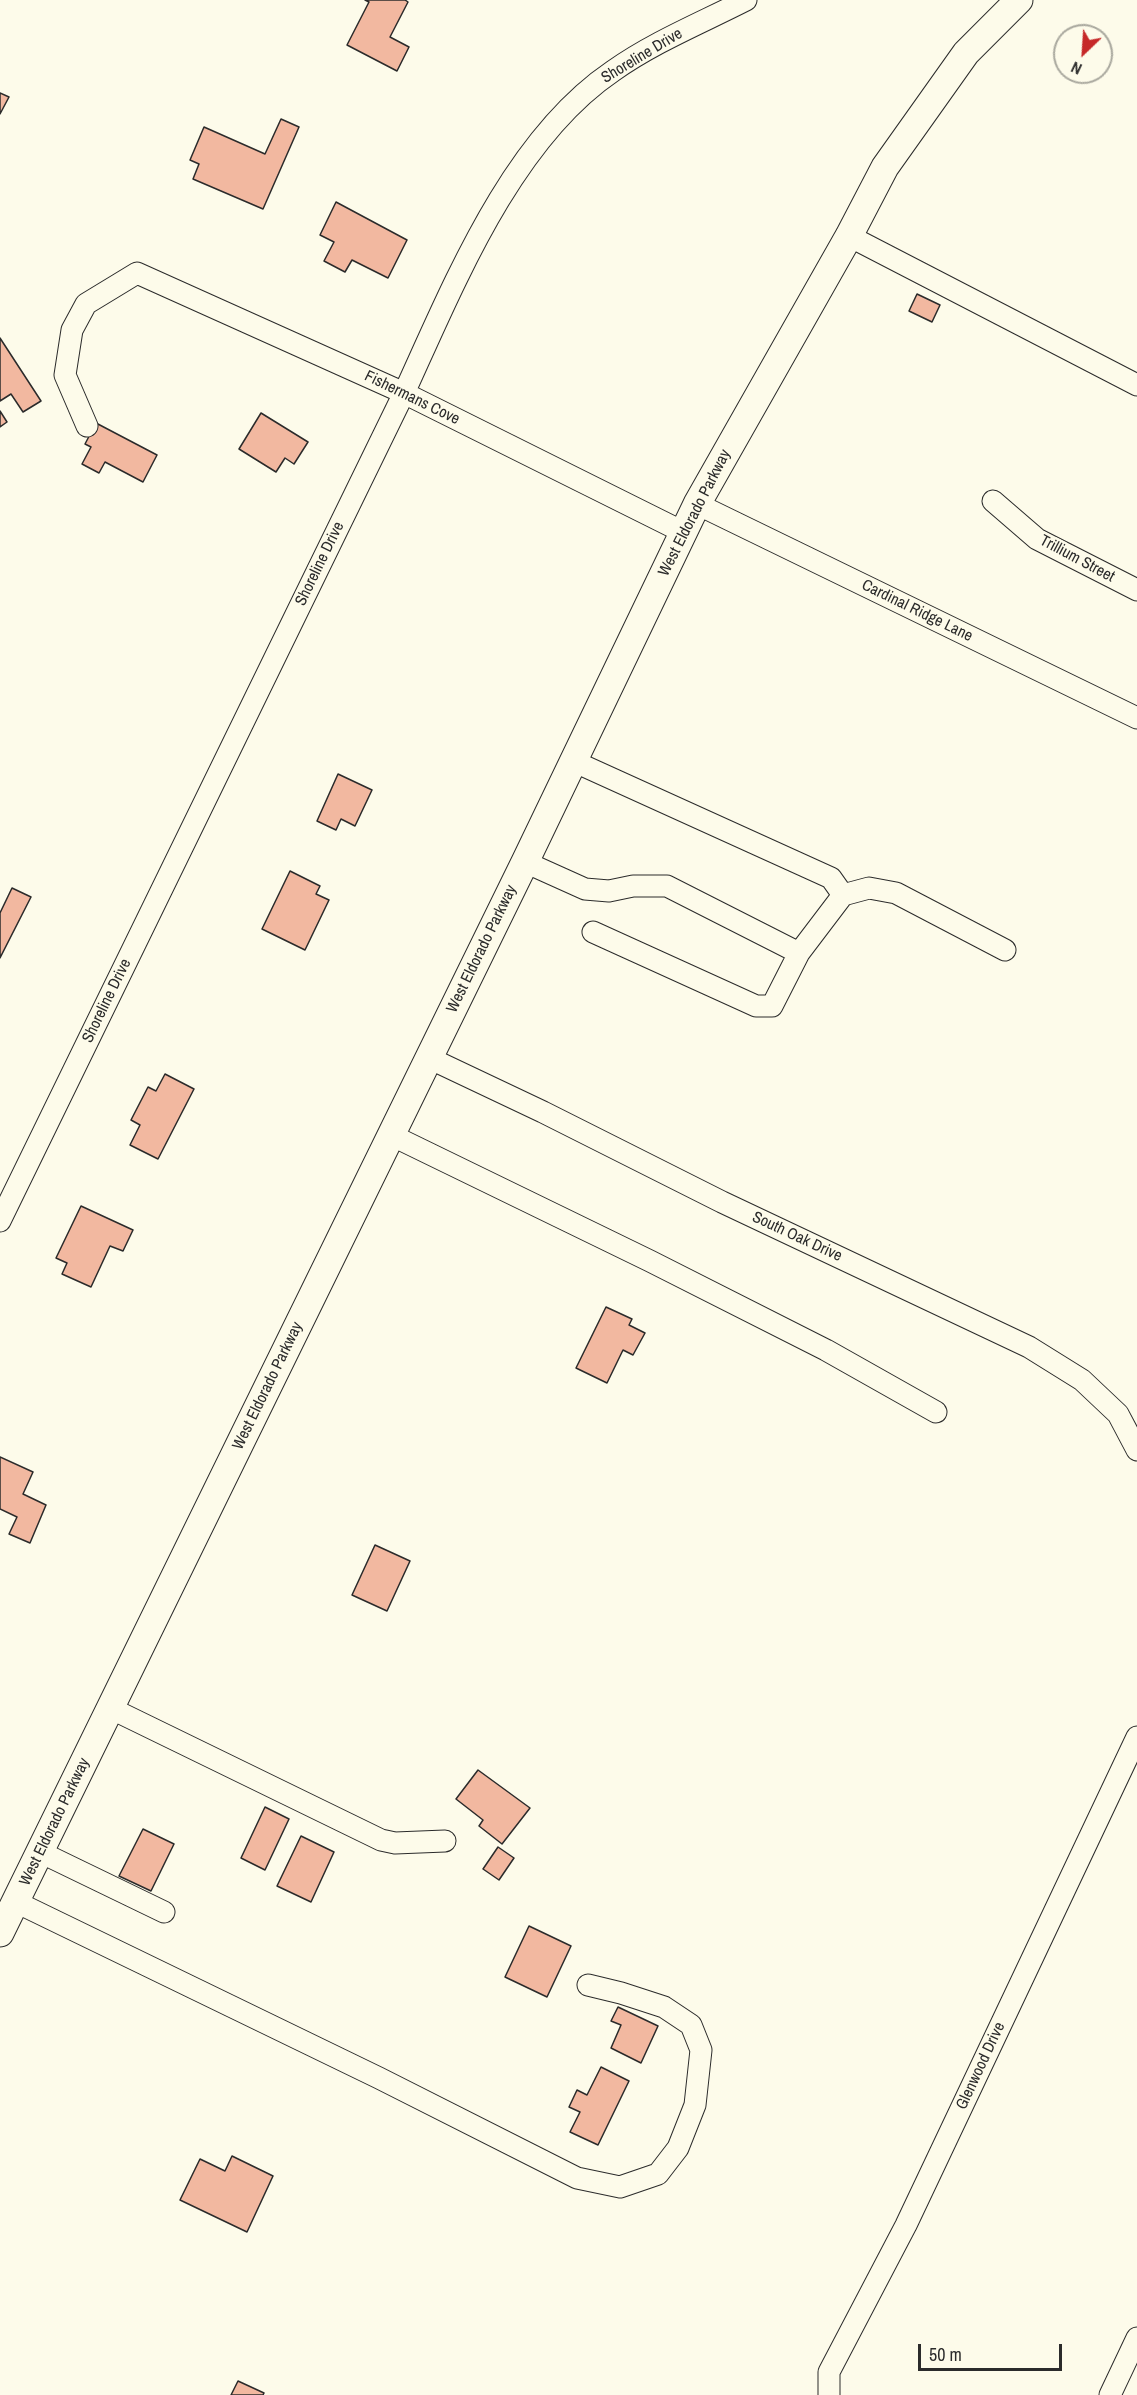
<!DOCTYPE html>
<style>
body{margin:0}
#map{position:relative;width:1137px;height:2395px;overflow:hidden;background:#fdfbea;font-family:"Archivo Narrow",sans-serif}
canvas{display:block}
.north{position:absolute;left:1053px;top:24px;width:60px;height:60px;box-sizing:border-box;background:#fdfbea;border:2px solid #a9a89e;border-radius:50%;rotate:205deg;font-size:16px;font-weight:700;line-height:24px;text-align:center;color:#2b2b2b}
.north::after{content:'';display:block;margin:auto;width:21px;height:27px;background:#c62828;clip-path:polygon(50% 0,100% 100%,50% 72%,0 100%)}
.scale{position:absolute;left:918px;top:2344px;width:144px;height:27px;box-sizing:border-box;border:3px solid #2b2b2b;border-top:0;padding-left:8px;font-size:18px;line-height:21px;white-space:nowrap;color:#2b2b2b;-webkit-text-stroke:4px #fdfbea;paint-order:stroke}
</style>
<div id="map">
<canvas width="1137" height="2395"></canvas>
<div class="north">N</div>
<div class="scale">50 m</div>
</div>
<script>
const ctx = document.querySelector('canvas').getContext('2d');
ctx.lineJoin = 'round';
function fill(path, color) {
  ctx.fillStyle = color;
  ctx.fill(path, 'evenodd');
}
function trace(path, color, width, dash) {
  ctx.strokeStyle = color;
  ctx.lineWidth = width;
  ctx.lineCap = dash ? 'butt' : 'round';
  ctx.setLineDash(dash || []);
  ctx.stroke(path);
}
function label(font, color, halo, rows, align = 'center') {
  ctx.font = font + ' "Archivo Narrow",sans-serif';
  ctx.lineWidth = 4.5;
  ctx.setLineDash([]);
  ctx.textBaseline = 'middle';
  ctx.strokeStyle = halo;
  ctx.fillStyle = color;
  for (const [text, x, y, turn = 0] of rows) {
    ctx.save();
    ctx.translate(x, y);
    ctx.rotate((+turn || 0) * Math.PI / 180);
    ctx.textAlign = isNaN(turn) ? turn : align;
    if (halo) ctx.strokeText(text, 0, 0);
    ctx.fillText(text, 0, 0);
    ctx.restore();
  }
}
const building = new Path2D(`
 M365,0H405L408,2L390,37L409,47L397,71L347,45L369,2Z
 M0,93L9,97L0,114Z
 M281,119L299,127L263,209L193,179L199,164L190,160L204,127L265,154Z
 M336,202L407,240L388,278L352,260L345,272L324,261L334,242L320,235Z
 M917,294L940,305L932,322L909,311Z
 M0,338L41,401L23,412L11,394L0,401Z
 M0,411L7,422L0,427Z
 M261,413L308,442L294,464L285,458L276,472L239,449Z
 M96,423L157,455L143,482L105,462L99,473L82,464L91,447L85,444Z
 M338,774L372,790L355,826L341,819L336,830L317,821Z
 M290,871L320,886L316,894L329,900L305,950L262,929Z
 M12,888L31,897L0,958V913Z
 M165,1074L194,1089L158,1159L130,1145L140,1125L131,1120L148,1087L156,1091Z
 M81,1206L133,1230L123,1251L110,1246L91,1287L62,1274L67,1263L56,1258Z
 M606,1307L632,1319L629,1325L645,1333L633,1355L623,1350L607,1383L576,1368Z
 M0,1457L33,1472L23,1494L46,1505L30,1543L9,1534L17,1517L0,1509Z
 M375,1545L410,1561L387,1611L352,1595Z
 M478,1770L530,1808L502,1844L479,1826L483,1820L456,1799Z
 M265,1807L289,1819L265,1870L241,1858Z
 M143,1829L174,1844L151,1891L119,1876Z
 M301,1836L334,1852L311,1902L277,1886Z
 M498,1847L514,1858L499,1880L483,1869Z
 M529,1926L571,1946L547,1997L505,1977Z
 M618,2007L658,2026L641,2063L611,2048L621,2025L611,2021Z
 M601,2067L629,2081L598,2145L570,2132L580,2112L569,2107L577,2090L587,2095Z
 M232,2156L273,2176L247,2232L180,2200L200,2159L225,2171Z
 M238,2381L264,2393L263,2395H231Z`);
fill(building, '#f2b8a0');
trace(building, '#2b2b2b', 1.5);
const minor = new Path2D(`
 M849,236L1137,385
 M87,426L65,375L72,330L86,304L137,273L404,393L683,532
 M993,501L1037,539L1137,590
 M697,504L1137,718
 M573,761L831,878L843,895
 M525,862L585,889L609,891L633,886H667L799,953
 M593,932L756,1006H772L799,953L843,895L869,888L896,893L1005,950
 M429,1058L543,1112L722,1202L1029,1347L1082,1380L1118,1414L1137,1450
 M391,1135L650,1261L826,1350L936,1412
 M0,1221L404,393C454,284 511,140 613,71C654,42 701,23 746,0
 M110,1708L381,1840L395,1843L445,1841
 M40,1852L164,1912
 M16,1902L379,2078L577,2178L620,2187L658,2174L678,2148L695,2105L701,2050L691,2025L664,2007L621,1993L588,1985
 M829,2395V2372L906,2225L1137,1737
 M1110,2395L1137,2338`);
const major = new Path2D(`
 M0,1933L525,862L697,504L849,236L885,167L966,53L1019,0`);
trace(minor, '#2b2b2b', 23);
trace(major, '#2b2b2b', 29);
trace(minor, '#fdfbea', 21);
trace(major, '#fdfbea', 27);
label('16px', '#2b2b2b', '#fdfbea', [
 ["Shoreline Drive",642,56,-31],
 ["Fishermans Cove",412,398,26],
 ["West Eldorado Parkway",695,513,-63],
 ["Trillium Street",1077,559,28],
 ["Shoreline Drive",320,564,-64],
 ["Cardinal Ridge Lane",917,611,26],
 ["West Eldorado Parkway",482,949,-64],
 ["Shoreline Drive",107,1001,-64],
 ["South Oak Drive",797,1237,25],
 ["West Eldorado Parkway",268,1386,-64],
 ["West Eldorado Parkway",55,1822,-64],
 ["Glenwood Drive",981,2066,-65]
]);
</script>
